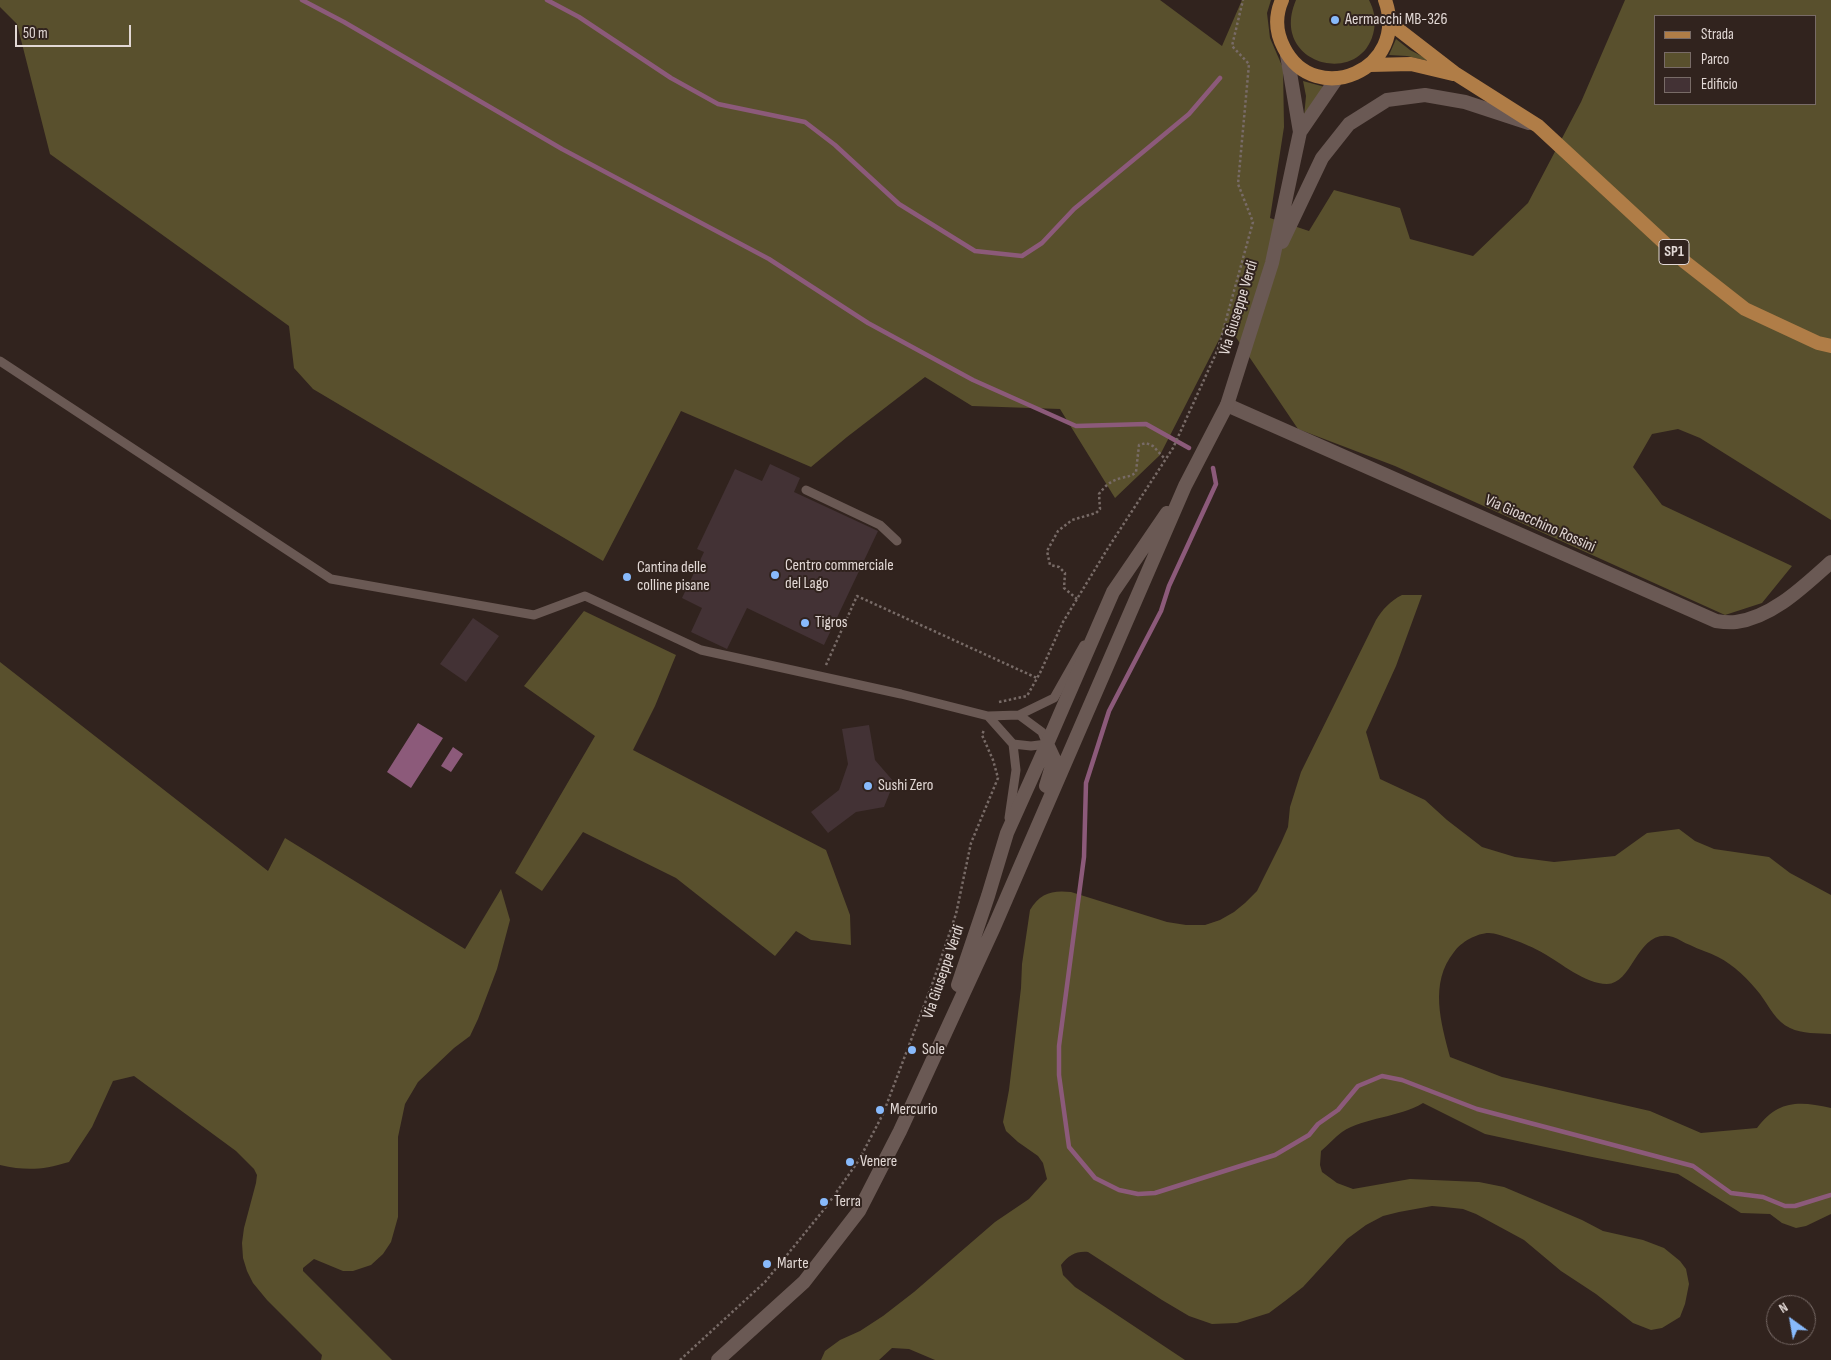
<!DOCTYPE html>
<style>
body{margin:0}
#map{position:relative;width:1831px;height:1360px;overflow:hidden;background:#31231e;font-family:"Sofia Sans Condensed",sans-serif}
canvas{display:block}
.legend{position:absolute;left:1654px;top:15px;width:162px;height:90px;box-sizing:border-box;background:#31231e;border:1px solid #786b67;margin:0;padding:6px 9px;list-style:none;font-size:15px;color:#e2d8d5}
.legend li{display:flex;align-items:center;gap:10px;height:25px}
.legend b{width:25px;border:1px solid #786b67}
.north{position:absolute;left:1766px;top:1295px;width:50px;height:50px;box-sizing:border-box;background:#31231e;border:1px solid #786b67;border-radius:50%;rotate:328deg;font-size:14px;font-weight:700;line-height:20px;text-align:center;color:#e2d8d5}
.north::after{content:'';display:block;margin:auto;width:18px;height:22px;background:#88bafc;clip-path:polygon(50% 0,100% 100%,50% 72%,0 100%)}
.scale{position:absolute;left:15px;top:25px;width:116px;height:22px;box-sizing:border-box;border:2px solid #e2d8d5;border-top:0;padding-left:6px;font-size:15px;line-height:18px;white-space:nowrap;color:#e2d8d5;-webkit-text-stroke:4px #31231e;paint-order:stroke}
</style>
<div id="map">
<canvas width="1831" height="1360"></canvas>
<ul class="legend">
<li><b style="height:6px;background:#b07d47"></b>Strada</li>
<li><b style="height:14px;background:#59502d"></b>Parco</li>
<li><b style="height:14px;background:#433235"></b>Edificio</li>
</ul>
<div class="north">N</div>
<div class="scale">50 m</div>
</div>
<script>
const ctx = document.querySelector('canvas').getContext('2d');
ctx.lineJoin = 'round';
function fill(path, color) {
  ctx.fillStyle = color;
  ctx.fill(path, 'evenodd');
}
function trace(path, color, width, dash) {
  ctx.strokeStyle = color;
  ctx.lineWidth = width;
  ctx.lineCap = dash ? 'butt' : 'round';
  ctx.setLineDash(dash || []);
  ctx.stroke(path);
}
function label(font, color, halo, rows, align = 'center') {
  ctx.font = font + ' "Sofia Sans Condensed",sans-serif';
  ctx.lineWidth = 4;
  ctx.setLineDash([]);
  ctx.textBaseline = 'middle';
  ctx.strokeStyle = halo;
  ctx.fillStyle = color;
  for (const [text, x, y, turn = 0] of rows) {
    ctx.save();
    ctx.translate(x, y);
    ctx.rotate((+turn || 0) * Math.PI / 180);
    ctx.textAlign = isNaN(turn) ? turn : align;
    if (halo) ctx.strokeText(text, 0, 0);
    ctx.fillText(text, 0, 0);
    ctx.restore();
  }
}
fill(new Path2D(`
 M0,0H1160L1222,46L1242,0H1271L1267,13L1270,38L1283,68L1284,127L1270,218L1309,231L1334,190L1400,208L1410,239L1473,256L1528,203L1581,102L1625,0H1831V520L1700,438L1678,429L1652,434L1633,467L1662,505L1792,566L1762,603L1725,615L1395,466L1298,429L1227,324L1160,455L1115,498L1060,409L972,406L925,377L847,437L811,467L681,411L603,561L313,389L294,368L289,326L50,154L17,24L0,7ZM1655,16H1815V104H1655Z
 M1296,0H1369C1374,10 1376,19 1374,30C1363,89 1268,65 1296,0Z
 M1396,39L1410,50L1433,62L1407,56L1389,55Z
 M1303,81L1325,87L1304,117L1306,96Z
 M1402,595H1422L1396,666L1366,732L1380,779L1425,800L1447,820L1482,847L1515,857L1554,862L1615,856L1647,833L1679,829L1695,841L1714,849L1769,857L1790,873L1831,895V1034C1818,1033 1802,1034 1790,1028C1776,1022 1769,1006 1760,994C1749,980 1734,965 1718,957C1709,952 1699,950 1690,945C1684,943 1679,939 1673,937C1637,927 1634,984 1607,984C1585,984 1561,963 1543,953C1534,947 1499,933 1489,933C1477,933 1461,942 1454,952C1429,983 1441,1023 1450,1057L1502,1077L1650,1111L1701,1133L1757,1128C1778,1100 1799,1101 1831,1108V1214L1806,1226L1796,1228L1782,1223L1770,1214L1741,1213L1678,1174L1587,1156L1485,1134L1423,1103C1398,1118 1365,1117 1342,1132C1335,1137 1328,1145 1321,1151L1320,1165L1322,1172L1337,1183L1353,1189L1410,1179L1479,1182L1504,1187L1582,1220L1603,1231L1643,1240L1664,1248L1680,1261L1686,1269L1689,1284L1685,1304L1680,1317L1662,1328L1651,1330L1633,1323L1596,1294L1561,1271L1524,1240L1476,1214L1463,1209L1444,1207L1432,1206L1399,1212L1383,1216L1366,1225L1347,1239L1303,1287L1285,1301L1269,1313L1237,1323L1212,1324L1189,1316L1162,1300L1088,1252C1076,1251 1069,1255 1061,1265L1063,1275L1075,1287L1185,1360H935L909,1349L892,1348L879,1360H821L825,1351L840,1340L860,1331L883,1316L914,1292L995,1222L1029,1199L1047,1179L1043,1163L1038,1156L1018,1142L1006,1131L1003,1122L1009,1090L1021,988L1022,964L1030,910C1040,893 1052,890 1071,892L1167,922L1186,925H1205L1220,920L1234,912L1245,903L1257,891L1281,843L1288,827L1290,807L1301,772L1376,620C1383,609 1390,601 1402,595Z
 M584,611L676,655L655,706L633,750L826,850L850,915L851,945L811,940L796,931L775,956L676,878L583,832L542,891L515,873L595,736L524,686Z
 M0,662L268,871L285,838L465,949L501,889L510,920L497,969L478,1019L470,1036L454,1048L418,1082L405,1104L398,1137V1217L391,1242L383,1254L371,1265L353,1271H343L314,1259L303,1268V1271L392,1360H321L322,1355L267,1300L253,1283L247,1271L243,1258L242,1243L244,1228L256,1183L257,1175L254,1169L236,1151L134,1076L113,1081L92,1127L69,1162C42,1170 27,1171 0,1165Z`), '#59502d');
fill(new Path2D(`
 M418,723L443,738L411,788L387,772Z
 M453,747L463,754L451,772L441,766Z`), '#8c5a7a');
trace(new Path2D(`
 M302,0L344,22L562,149L769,259L868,323L973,380L1076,426L1146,424L1189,448
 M547,0L579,17L671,78L718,104L805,122L835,145L899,204L975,251L1022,256L1042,243L1074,209L1189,114L1220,78
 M1213,468L1216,484L1169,586L1161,611L1109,711L1086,783L1084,857L1059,1046V1075L1069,1147L1095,1178L1119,1190L1138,1194L1155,1193L1275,1155L1309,1135L1318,1124L1338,1110L1358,1086L1382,1076L1402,1080L1477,1109L1693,1166L1731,1193L1763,1197L1785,1206H1795L1831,1195`), '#8c5a7a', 4.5);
fill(new Path2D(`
 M770,464L800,478L794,492L878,531L824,645L747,608L727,649L691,632L702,608L682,598L704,552L697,549L735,469L762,481Z
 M473,618L499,636L466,682L440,664Z
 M869,725L875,760L894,782L884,807L856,812L828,833L811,812L839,790L848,764L842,729Z`), '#433235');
trace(new Path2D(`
 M1077,599L1064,588L1065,573L1059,567L1050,565L1047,551L1058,531L1072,520L1096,513L1100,509L1099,494C1105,486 1111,480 1122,478C1128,476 1131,477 1136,472L1139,445L1146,443L1153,446L1165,459
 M826,665L857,596L1037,678
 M999,702L1027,696L1040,673L1063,622L1108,548L1173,448L1218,349L1253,222L1238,184L1249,64L1232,46L1243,0
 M680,1360L765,1282L826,1207L859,1160L883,1114L933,982L956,914L971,843L998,778L993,760L982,735L984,730`), '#786b67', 2.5, [2.5, 2.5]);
trace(new Path2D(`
 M0,361L331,579L534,615L585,596L701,650L901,694L988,716L1019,715L1054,698L1084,645
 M806,490L880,525L897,541
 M988,716L1013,744L1016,770L1009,818
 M1013,744L1031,746L1047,744L1042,732L1019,715`), '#6a5954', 9);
trace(new Path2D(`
 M1227,405L1716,621C1722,622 1729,623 1736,622C1773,617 1804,586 1831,562`), '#6a5954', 14);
trace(new Path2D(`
 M1300,132L1337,78
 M1282,242L1322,158L1349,124L1387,100L1425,95L1465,102L1529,123
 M1046,786L1054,759L1047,744
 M958,985L988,896L1007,833L1047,744L1113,592L1167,513
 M718,1360L804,1282L859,1211L900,1131L994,927L1185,486L1227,405L1272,263L1300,132L1287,55`), '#6a5954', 14);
trace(new Path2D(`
 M1282,0C1275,16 1276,33 1284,48C1315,109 1410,70 1385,0
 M1390,23L1456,74L1538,126L1685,262L1745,309L1818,343L1831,346
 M1370,65L1411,64L1453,74`), '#b07d47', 14);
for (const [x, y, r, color] of [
 [1335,20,5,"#88bafc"],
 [775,575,5,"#88bafc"],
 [627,577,5,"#88bafc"],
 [805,623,5,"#88bafc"],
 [868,786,5,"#88bafc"],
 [912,1050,5,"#88bafc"],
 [880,1110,5,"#88bafc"],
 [850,1162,5,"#88bafc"],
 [824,1202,5,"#88bafc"],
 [767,1264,5,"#88bafc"]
]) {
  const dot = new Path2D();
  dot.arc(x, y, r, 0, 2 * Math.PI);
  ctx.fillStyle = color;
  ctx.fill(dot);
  trace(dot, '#31231e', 2);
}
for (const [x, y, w] of [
 [1674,252,30]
]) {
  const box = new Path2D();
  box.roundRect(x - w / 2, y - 12.5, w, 25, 4);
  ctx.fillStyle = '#31231e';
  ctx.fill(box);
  trace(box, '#e2d8d5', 1);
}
label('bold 15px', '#e2d8d5', null, [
 ["SP1",1674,252]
]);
label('16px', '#e2d8d5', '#31231e', [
 ["Aermacchi MB-326",1345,20],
 ["Centro commerciale",785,566],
 ["del Lago",785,584],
 ["Cantina delle",637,568],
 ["colline pisane",637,586],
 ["Tigros",815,623],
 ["Sushi Zero",878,786],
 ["Sole",922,1050],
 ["Mercurio",890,1110],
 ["Venere",860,1162],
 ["Terra",834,1202],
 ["Marte",777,1264]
], 'left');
label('16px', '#e2d8d5', '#31231e', [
 ["Via Giuseppe Verdi",1239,308,-73],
 ["Via Gioacchino Rossini",1540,524,24],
 ["Via Giuseppe Verdi",944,972,-71]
]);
</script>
